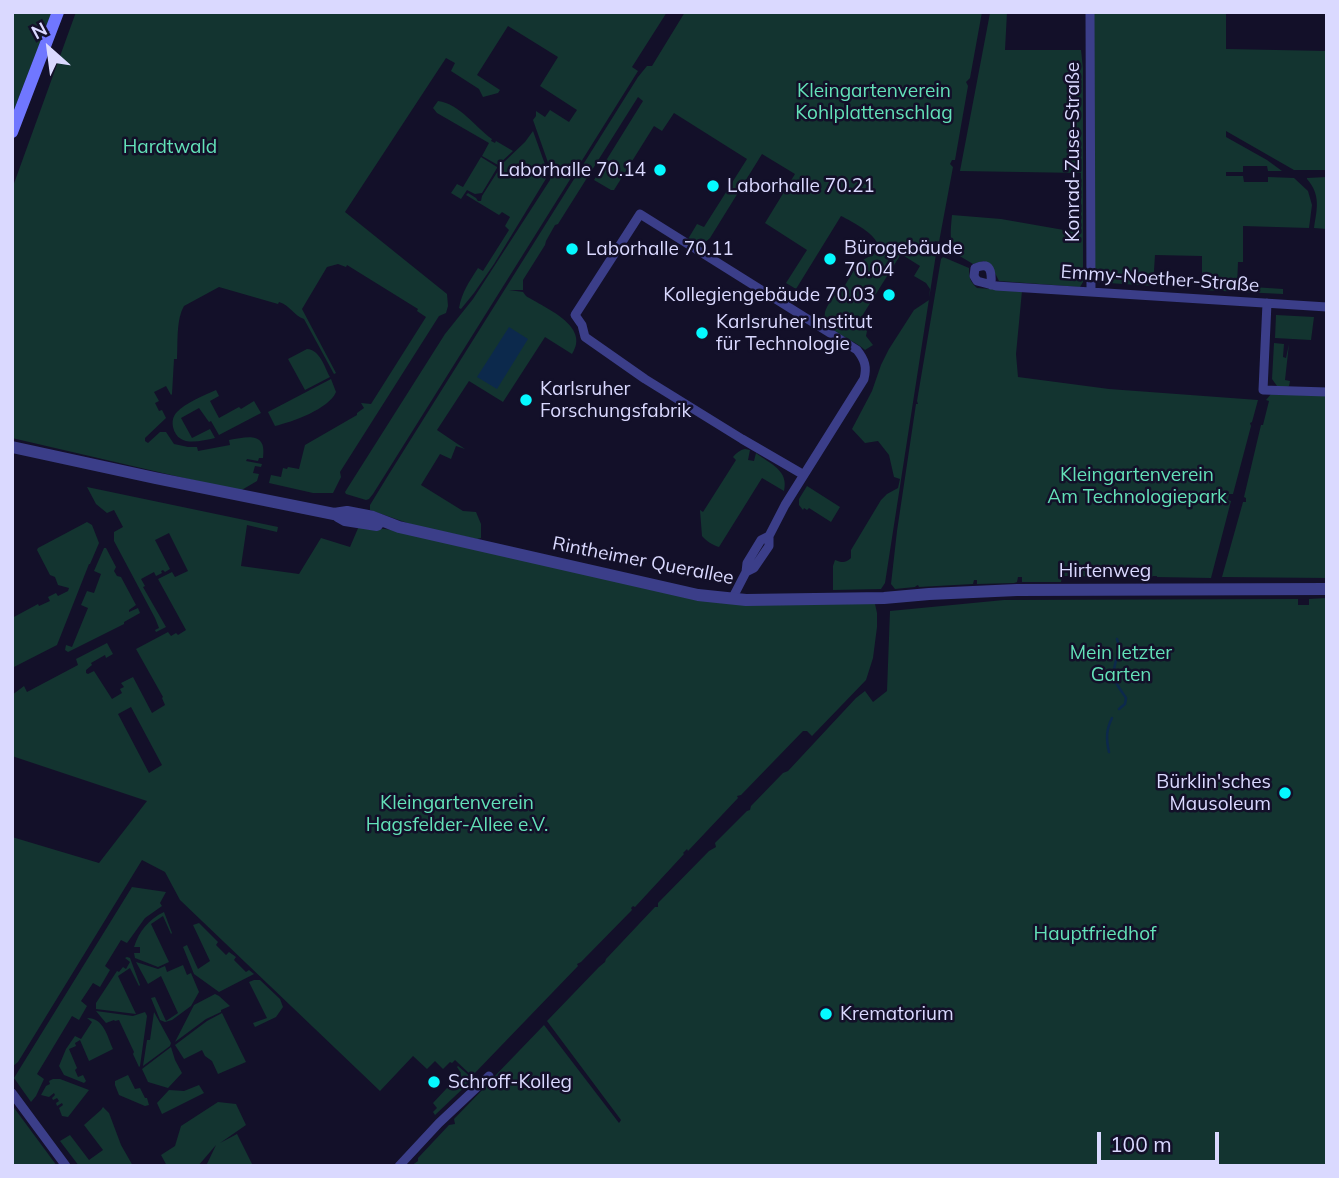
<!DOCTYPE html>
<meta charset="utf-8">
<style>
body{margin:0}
#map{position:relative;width:1339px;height:1178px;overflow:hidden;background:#131029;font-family:Mulish,sans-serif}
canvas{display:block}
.frame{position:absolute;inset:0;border:14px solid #dad9ff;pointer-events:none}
.north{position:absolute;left:14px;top:14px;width:70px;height:70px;-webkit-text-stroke:5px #131029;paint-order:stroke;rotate:332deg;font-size:19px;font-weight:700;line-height:28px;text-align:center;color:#dad9ff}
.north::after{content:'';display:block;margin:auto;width:24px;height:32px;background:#dad9ff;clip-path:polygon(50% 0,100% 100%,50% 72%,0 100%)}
.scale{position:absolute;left:1097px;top:1132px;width:122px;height:32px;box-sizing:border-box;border:4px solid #dad9ff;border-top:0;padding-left:9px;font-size:21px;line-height:24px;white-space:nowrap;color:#dad9ff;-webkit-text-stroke:5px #131029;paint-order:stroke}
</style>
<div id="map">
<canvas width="1339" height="1178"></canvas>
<div class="frame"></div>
<div class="north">N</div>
<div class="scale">100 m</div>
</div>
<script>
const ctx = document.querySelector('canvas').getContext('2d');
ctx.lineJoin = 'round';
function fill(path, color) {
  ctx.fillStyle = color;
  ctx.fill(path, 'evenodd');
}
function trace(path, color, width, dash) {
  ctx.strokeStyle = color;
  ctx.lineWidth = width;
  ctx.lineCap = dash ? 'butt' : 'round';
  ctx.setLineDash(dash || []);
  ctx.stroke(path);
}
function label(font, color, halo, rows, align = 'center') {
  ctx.font = font + ' Mulish,sans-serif';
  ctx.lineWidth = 5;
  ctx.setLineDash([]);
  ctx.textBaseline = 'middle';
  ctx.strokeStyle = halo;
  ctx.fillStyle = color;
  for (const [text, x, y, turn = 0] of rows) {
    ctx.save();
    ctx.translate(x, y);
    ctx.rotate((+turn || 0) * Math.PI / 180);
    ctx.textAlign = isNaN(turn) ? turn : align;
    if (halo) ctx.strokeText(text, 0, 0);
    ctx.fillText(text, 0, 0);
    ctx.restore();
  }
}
fill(new Path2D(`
 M12,12H52L12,115Z
 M76,12H667L632,67L638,71L373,494L369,499L366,500L346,494L345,492L445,334L473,299L550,180L551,171L533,120L536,116V111L545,117L550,110L569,122L577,110L540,86L558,57L508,26L477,75L500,90L498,93L483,97L479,89L451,71L455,63L446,58L345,212L447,294L448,306L446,313L439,316L340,472L341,477L333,493H313L269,483L271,475L281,477L283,468L287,469L288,467L299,469L305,445L357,415V413L364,408L361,403L371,404L426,317L417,311L418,309L347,265L346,267L338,264L327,267L302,309L336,373L334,374L304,319C294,316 290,305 279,302L278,304L219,287L184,306C176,320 178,342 177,359H174L172,394L171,395L166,386L154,392L159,401L155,403L159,411L162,410L166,418L145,438V441L148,443L160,432H166L174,444L188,447H197L198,451L230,445L229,440C247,437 267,431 263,458H259L258,461L247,459L246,461L262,464L261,467L255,466L253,473L259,474L257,481L240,491L12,438V189Z
 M685,12H982L970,78L966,82L968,86L955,160H952L950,164L953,167L939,242L935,241L932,245L936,254L885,583L881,589L833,590V566L835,560C842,563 846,563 851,558V550L881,500L887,494L898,488L900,479L894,477L889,455L878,441L865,443L852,429L872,391L881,365L889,349L914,310L929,300L930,289L926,283L914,276L920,266L901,254L857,324L867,331L866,336L873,345L865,350C854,339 821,331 825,312C827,305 833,298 837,292L840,294C847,283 853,269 862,261C866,257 873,256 876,252C887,239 851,221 841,216L796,289L786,283L807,250L765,223L795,174L762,154L710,238L700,247L688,239L697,224L704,227L747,159L674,113L662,131L654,126L614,190H611L594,180L643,101L638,97L558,224L555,225L546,241L545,245L523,280V290H509L523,292L526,296C545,308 591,326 572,354L545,337L503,402L469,381L437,430L465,449L456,446L451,459L440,454L421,485L463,511L476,512L481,524V538L477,539L416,526L370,510V505L389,474L638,77L647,66H652Z
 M1007,12L1005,50H1081L1083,68V282L1080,287L999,281L991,265L984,261L973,264C968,261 963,258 958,255C948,247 951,227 952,215L1001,219L1081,233V173L960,171L990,13Z
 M1093,12H1226V49L1327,51L1326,170H1294L1226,131V137L1267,160L1282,171H1268L1267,166H1243V172H1226V176H1243L1244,182H1268V177L1294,178L1308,191L1312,205L1309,228L1243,226V262H1238L1237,286L1283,289V294L1202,290V256L1155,255L1153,286L1094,282Z
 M438,101C460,104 475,127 492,139L491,141L495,143L496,141L513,151L498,165L482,156L489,143L437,113L433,108Z
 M533,131L547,170V177L494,264L474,293L461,309L459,308C462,292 469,282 478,268L483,271L509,230L505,226L510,217L502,212L499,215L466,195L468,193L476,198L478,201H481L482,196L503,163L525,142Z
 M481,157L497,167V168L482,193L475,194L467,190L461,199L451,193L457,184L463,187Z
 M1327,177V229L1314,228C1317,209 1321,195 1307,179V178Z
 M943,257L969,268C969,277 970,282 977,288L1022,291L1016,354L1018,377L1109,389L1258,400L1252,422L1250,423L1251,426L1233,494H1229L1228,500L1231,501L1211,578L1157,577V576H1153L1152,577L1062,576L1061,582H1022V577H1018L1017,582L1014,583L977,584V580H974L973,584L919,587L918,585L916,586L915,587L895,589L891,584L897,531L916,404H918L917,401L941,259Z
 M1276,315L1314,317L1311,340L1275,338Z
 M1274,343L1284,344L1283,357L1286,358L1289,344L1285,380L1290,381L1289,386L1285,388L1277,386L1272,379Z
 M307,349C320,350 324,366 330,377L305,390L288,359Z
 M331,379L336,392C329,409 292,422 275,426L268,412Z
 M216,390L219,396L210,401L219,418L239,407L241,409L254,401L261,413L219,435L211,421L209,422L199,408L181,418L192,438L210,429L215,438C200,441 178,448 173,427C172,421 173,416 177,412C185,403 205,395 216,390Z
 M1271,394L1327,396V578L1222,577L1243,502H1246V498L1244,497L1261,425H1263L1269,401L1266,400Z
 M745,449L750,450L748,460L754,461L756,453C770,464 789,470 784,491L762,478L719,547C713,545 706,541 702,536L700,510L703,512L736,460L733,457C736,453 740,450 745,449Z
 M807,486L840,507L831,522L809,508L807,510L804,508L803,510L799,505V499Z
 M87,487L278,527L277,532L247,525L241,566L299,574L321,538L350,547L359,526L402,531L720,603L875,604L877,613V627L873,658L866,680L812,736L807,731H803L741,795L737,796L738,798L688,851L687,849L683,853L684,854L635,907L633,906L631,908L632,910L581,962L577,964L578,966L472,1076L455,1060L452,1063L450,1062L443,1069L435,1061L427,1069L413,1056L380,1091L180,900L165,872L142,860L18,1062L12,1067V837L99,863L147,801L12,756V695L24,686L27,692L78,665L76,659L107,643L113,654L106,658L105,655L91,663L92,665L86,670V673L88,674L94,671L112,699L122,693L120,689L124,687L121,683L133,677L152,713L165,705L162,698L163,697L136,649L168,632L171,636L176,633L178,635L186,630L158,579L172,572L175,577L188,571L169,533L155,540L170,569L165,572L163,570L161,571L162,573L156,576L154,572L141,579L145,586L143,587L166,627L156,632L155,630L159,628L155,618L114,541V532L123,527L114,510L107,513L96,504ZM131,707L162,765L149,773L118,714Z
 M87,522L92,525L99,543L90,564H89L57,645L12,668V618L38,604L39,606L50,601L48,597L56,593L58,596L68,591L69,588L58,585L55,577L50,575L37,550L38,548Z
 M104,548H106L116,567L114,571L117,576L121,577L136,605L129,610V612L138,608L140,613L124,622V624L68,652L65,650L66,645L72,647L88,608L81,605L87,591L94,593L101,574L94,571Z
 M1327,598V1166H411L418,1161V1158L449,1125L455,1124L454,1119L487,1085L492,1082V1079L544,1025L619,1123L621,1120L547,1021L599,967L605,962L606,959L655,907H658V903L709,851L716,847L715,843L747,811L750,810L751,806L783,773L788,771L856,698L865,691L873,702L887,691L890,611L1004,600L1298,599V605H1309V599Z
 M132,887L166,892L160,903L162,906L145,918L127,943L121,940L105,966L110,970L100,987L93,983L81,1001L87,1006L79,1020L72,1016L37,1074L44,1079L36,1096L31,1102L14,1078Z
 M164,912L172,933L171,934L163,916L151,924L169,962L158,967L135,958L134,953H140V947H134C139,931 149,919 164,912Z
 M199,923L218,942L216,945L226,955L229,952L236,957L234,960L246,972L249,970L254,974L219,992L194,974L183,947L187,945L198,969L210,961L193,925Z
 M127,957L130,958L140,985L139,986L130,968L118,976L136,1014L96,1009V1003L117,971L119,972L123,967L126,969L130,962L125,958Z
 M136,962L158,969L165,966L167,972L183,965L187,975L191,973L199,992L191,1006L172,1020L165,1022L160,1020L151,998L155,997L166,1021L178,1013L161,976L148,984Z
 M254,980H260L280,999L283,1007L276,1017L255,1027L253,1023L267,1018L249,982Z
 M215,994L219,996L230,1006L221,1010V1012L206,1019L175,1042L194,1005Z
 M96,1011L133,1016L145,1012L147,1016L140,1066L139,1067L133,1054L134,1052L119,1020L115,1021L114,1020L106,1023Z
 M154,1012L171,1043L170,1046L143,1066L147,1040H150Z
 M222,1013L246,1062L218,1074L212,1061L205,1056L202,1050L184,1059L175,1045L207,1021Z
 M87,1018C104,1018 107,1036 113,1049L89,1061L80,1040L75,1043L76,1046L69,1049L77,1068L75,1070L78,1077L83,1075L86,1081L84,1083L64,1075L59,1066L66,1049L75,1036L81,1039L92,1022Z
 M171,1047L175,1060L182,1073L168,1088L148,1082L142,1069Z
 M458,1066L473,1079L435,1115L433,1112L437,1108L433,1103L461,1073L457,1067Z
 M128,1075L135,1089L140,1088L145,1098H147L149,1105L145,1106L119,1095L115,1085V1081Z
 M53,1079H60L89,1090L68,1117L62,1116L59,1108L63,1105L62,1103L57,1106L56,1103L59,1101L57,1098L53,1100L52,1098L55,1095L54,1093L49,1097L41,1095L46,1086L50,1084L49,1081Z
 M199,1085L204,1093L162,1114L157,1103L169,1090L184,1091Z
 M218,1102L236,1104L246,1125L220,1143L237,1134L253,1166H206L216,1145L198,1166H167L161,1155L175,1146L181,1126Z
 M12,1105L57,1166H12Z
 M103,1107L109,1113L121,1145L133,1166H79L60,1141L70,1135L89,1160L103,1150L84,1125L101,1110Z`), '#133430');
fill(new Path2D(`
 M509,327L528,339L497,389L477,377Z`), '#0c294c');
trace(new Path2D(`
 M1117,639C1122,650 1114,660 1114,672C1114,683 1121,690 1126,698L1125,704L1119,709
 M1109,752C1106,739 1106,730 1112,718`), '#0c294c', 2.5);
trace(new Path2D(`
 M1090,12L1091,292
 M991,285C992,272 991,261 975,268L974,276L977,281L996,286L1327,307
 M1267,303L1263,390L1327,392
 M746,572L754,568L769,546V536L785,505L864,379C867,367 865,360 857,350L640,214L575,315L582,325L585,337L645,379L742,439L804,475
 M732,599L746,572L747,563L761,540L769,536
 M12,1093L66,1166
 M399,1166L439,1123L489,1076`), '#3b3e89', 9);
trace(new Path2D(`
 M12,447L155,478L334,514L347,512L373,517L399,527L698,595L746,600L884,598L929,594L1017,590L1327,589
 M338,516L345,520L377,525`), '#3b3e89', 12);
trace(new Path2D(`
 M12,132L58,12`), '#7077ff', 12);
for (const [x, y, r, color] of [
 [660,170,7,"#05f9ff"],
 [713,186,7,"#05f9ff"],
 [572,249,7,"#05f9ff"],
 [830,259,7,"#05f9ff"],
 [889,295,7,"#05f9ff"],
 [702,333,7,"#05f9ff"],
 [526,400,7,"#05f9ff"],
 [1285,793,7,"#05f9ff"],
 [826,1014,7,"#05f9ff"],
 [434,1082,7,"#05f9ff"]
]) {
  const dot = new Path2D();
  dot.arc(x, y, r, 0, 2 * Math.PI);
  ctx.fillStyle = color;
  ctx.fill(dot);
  trace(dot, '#131029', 2.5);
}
label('19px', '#63e1b8', '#131029', [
 ["Kleingartenverein",874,91],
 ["Kohlplattenschlag",874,113],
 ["Hardtwald",170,147],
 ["Kleingartenverein",1137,475],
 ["Am Technologiepark",1137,497],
 ["Mein letzter",1121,653],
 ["Garten",1121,675],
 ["Kleingartenverein",457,803],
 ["Hagsfelder-Allee e.V.",457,825],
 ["Hauptfriedhof",1095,934]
]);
label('19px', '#dad9ff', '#131029', [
 ["Konrad-Zuse-Straße",1073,152,-90],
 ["Emmy-Noether-Straße",1160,279,4],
 ["Rintheimer Querallee",643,561,11],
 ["Hirtenweg",1105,571]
]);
label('19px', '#dad9ff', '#131029', [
 ["Laborhalle 70.14",646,170,"right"],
 ["Laborhalle 70.21",727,186],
 ["Bürogebäude",844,248],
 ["70.04",844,270],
 ["Laborhalle 70.11",586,249],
 ["Kollegiengebäude 70.03",875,295,"right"],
 ["Karlsruher Institut",716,322],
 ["für Technologie",716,344],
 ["Karlsruher",540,389],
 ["Forschungsfabrik",540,411],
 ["Bürklin'sches",1271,782,"right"],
 ["Mausoleum",1271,804,"right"],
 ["Krematorium",840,1014],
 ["Schroff-Kolleg",448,1082]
], 'left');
</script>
